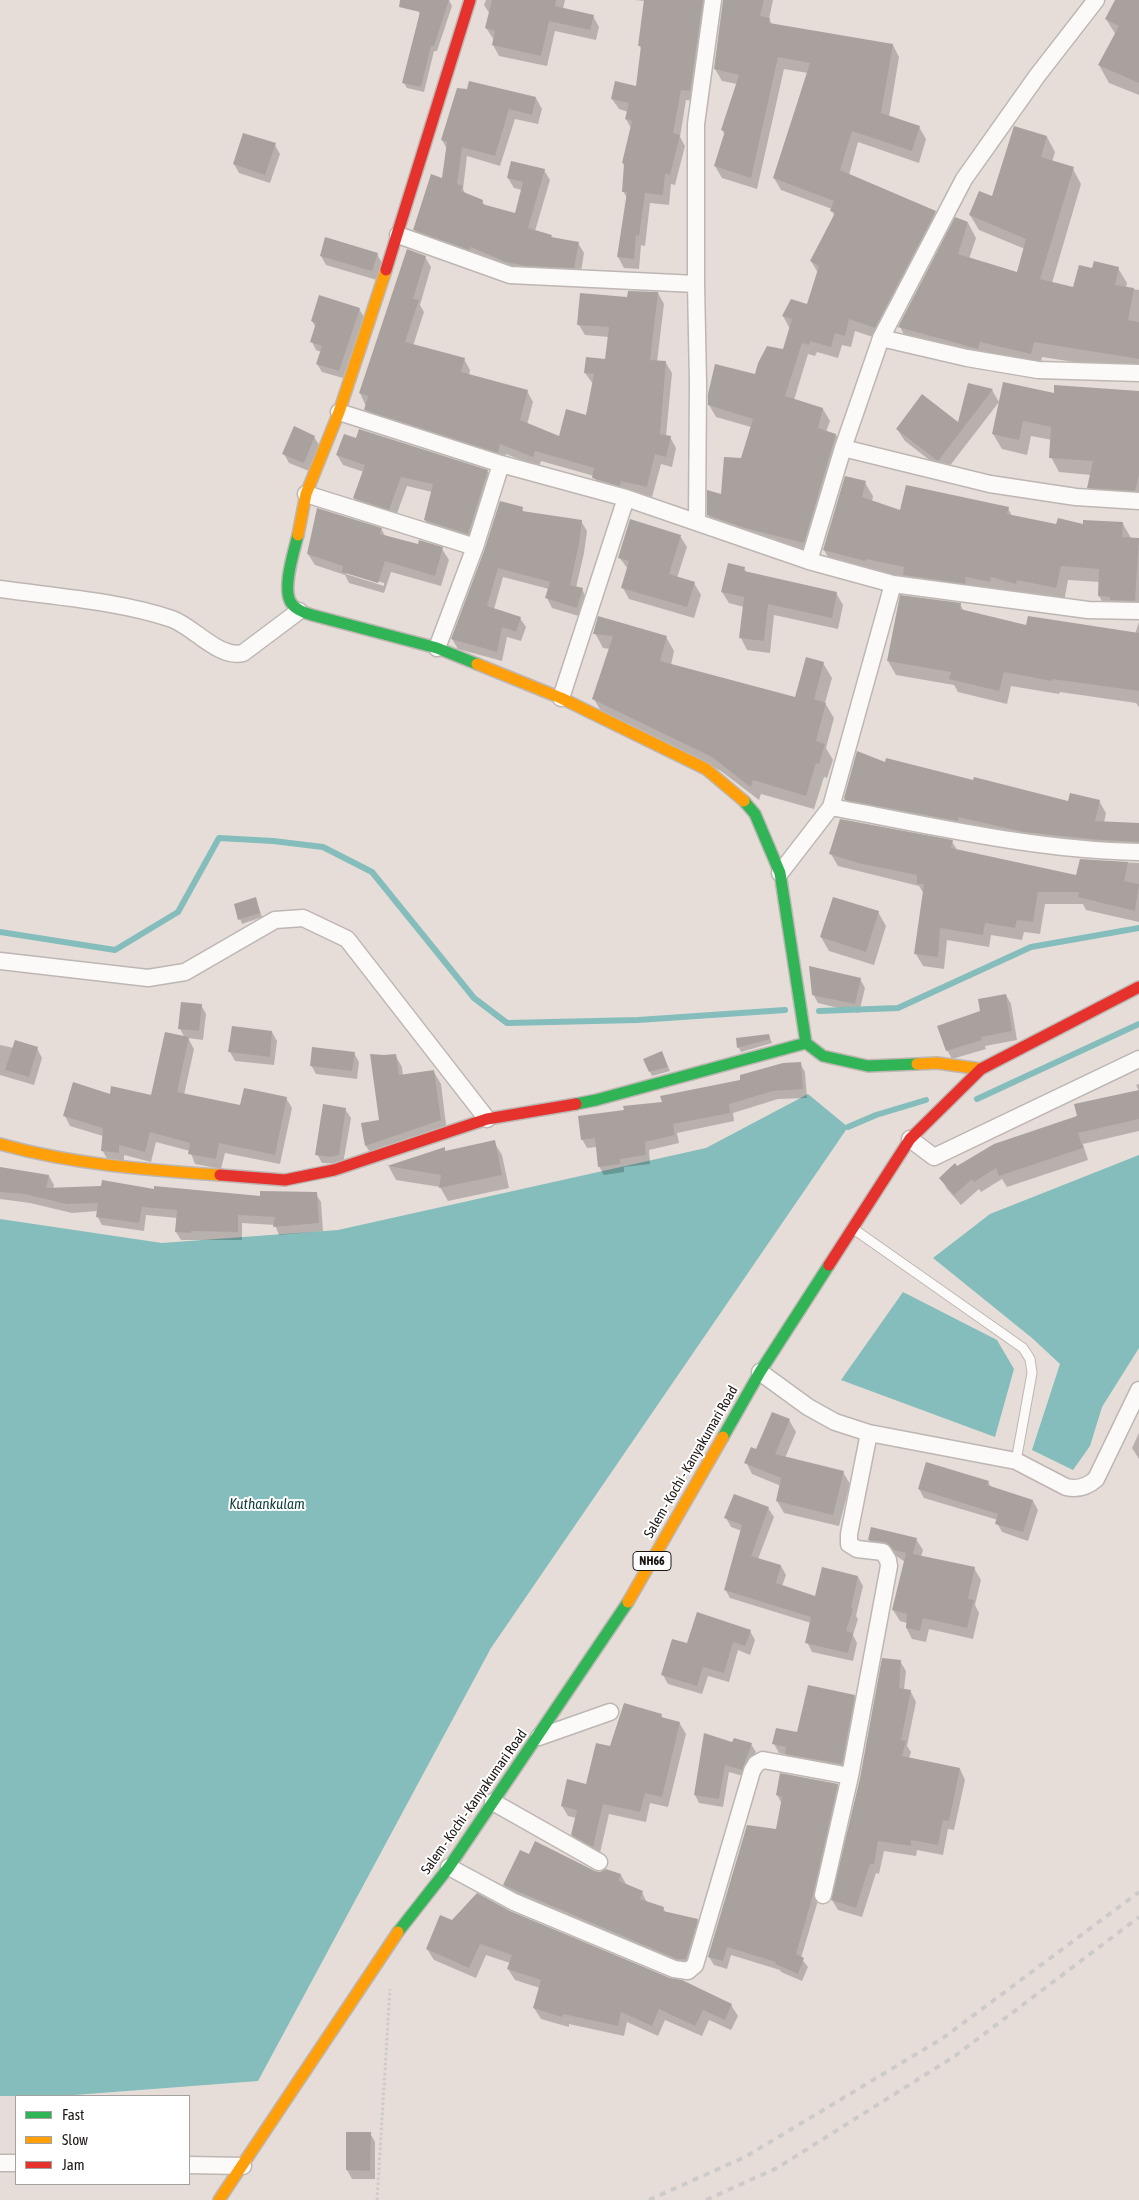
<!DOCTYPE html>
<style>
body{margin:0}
#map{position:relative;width:1139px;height:2200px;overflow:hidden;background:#e6ddd9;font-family:"Asap Condensed",sans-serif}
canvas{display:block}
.legend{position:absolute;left:15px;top:2095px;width:175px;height:90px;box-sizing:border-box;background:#fff;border:1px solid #a4a2a1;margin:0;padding:6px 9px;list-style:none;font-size:15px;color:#1c1614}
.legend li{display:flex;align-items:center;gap:10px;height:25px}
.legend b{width:25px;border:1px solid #a4a2a1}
</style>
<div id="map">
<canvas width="1139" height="2200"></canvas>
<ul class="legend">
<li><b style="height:6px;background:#30b455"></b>Fast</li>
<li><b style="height:6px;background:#ff9f0a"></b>Slow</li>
<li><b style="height:6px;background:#e5322d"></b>Jam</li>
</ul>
</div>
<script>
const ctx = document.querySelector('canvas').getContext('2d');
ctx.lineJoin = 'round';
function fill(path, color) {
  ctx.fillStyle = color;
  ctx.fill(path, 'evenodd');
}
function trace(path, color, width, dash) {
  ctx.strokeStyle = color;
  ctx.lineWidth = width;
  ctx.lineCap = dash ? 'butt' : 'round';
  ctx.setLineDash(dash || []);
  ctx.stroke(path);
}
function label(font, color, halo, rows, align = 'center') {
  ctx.font = font + ' "Asap Condensed",sans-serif';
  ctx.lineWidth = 4;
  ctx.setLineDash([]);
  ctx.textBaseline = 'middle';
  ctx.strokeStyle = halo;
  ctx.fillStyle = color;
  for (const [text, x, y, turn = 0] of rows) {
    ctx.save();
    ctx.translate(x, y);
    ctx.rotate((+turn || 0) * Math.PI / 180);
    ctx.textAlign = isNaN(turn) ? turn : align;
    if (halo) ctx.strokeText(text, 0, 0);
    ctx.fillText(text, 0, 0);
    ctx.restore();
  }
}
fill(new Path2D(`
 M808,1094L848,1127L491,1648L258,2081L61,2096H0V1219L162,1243L338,1230L706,1148Z
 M1139,1155V1348L1102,1407L1090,1446L1073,1470L1032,1450L1060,1364L1032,1338L933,1258L990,1214Z
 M903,1292L997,1340L1014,1369L995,1437L841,1380Z`), '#84bdbb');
fill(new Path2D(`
 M420,0H449L452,6L437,51H434L424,92L407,88L404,83L421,16L418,11Z
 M486,0H565L563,9L593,16L599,27L596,40L555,31L547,66L499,56L493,45L494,40L486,28L490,14L484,5Z
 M635,0H706L696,101L686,100L680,137L685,146L675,185L671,184L669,205L650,203L645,246L641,245L639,269L624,268L618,257L627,198L623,191L625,167L623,163L631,128L626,119L628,112L619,109L612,99L637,87L642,50L639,45L645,1Z
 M743,0H773L769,19L772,24L893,45L899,57L889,117L919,127L926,139L919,163L858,142L849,175L935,212L942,224L882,340L855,331L851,347L842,345L838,358L817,352L815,356L808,354L794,400L823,409L830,421L826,432L836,435L843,447L811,554L715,527L708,515L722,496L742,459L751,427L716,417L709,405L756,375L784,351L790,329L783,316L791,301L808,306L818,273L811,261L834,216L832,209L781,190L774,178L808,73L784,69L757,189L722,178L715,166L725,135L722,130L737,84L722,81L715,69Z
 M1116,0H1139V95L1109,83L1099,65L1116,35L1106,19Z
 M458,89L536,98L542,109L538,124L515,119L500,166L467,156L463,189L466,195L482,201L485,206L516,214L522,190L514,188L508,178L544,170L550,180L535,231L551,236L553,239L578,243L584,253L580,278L532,276L421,240L415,230L443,180L447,149L442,140Z
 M1047,137L1055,152L1052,162L1073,169L1081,184L1052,283L1074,288L1093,270L1118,268L1127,283L1126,288L1139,290V372L1042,357L1040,368L908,342L900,327L968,223L976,238L969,259L1017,273L1025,249L979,230L970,215L992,198Z
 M275,145L280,154L270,183L239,173L234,164Z
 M377,254L382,263L377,280L326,265L321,256Z
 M425,257L431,267L420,305L424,312L413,346L464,359L470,370L469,376L527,391L533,402L527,425L560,437L586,416L593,384L585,373L606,360L609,337L585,335L579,325L628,298L658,293L664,304L657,362L666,363L672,373L666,436L670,437L676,448L672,467L661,464L652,497L626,491L599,489L594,476L541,461L539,467L506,454L504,462L372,420L360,393Z
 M359,309L364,317L343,378L322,372L317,364L321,352L316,350L312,342L316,328L312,321Z
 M1004,384L1055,395L1139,393V505L1097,502L1088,487L1091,475L1059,472L1051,457L1052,440L1031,436L1027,455L1002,449L993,434Z
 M992,390L999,402L945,472L905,441L897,429L959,424Z
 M360,430L488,472L494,482L474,544L431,531L425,520L432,492L407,486L395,519L360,508L354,498L364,472L343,465L337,455L357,439Z
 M314,437L320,446L309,471L289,463L284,454Z
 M865,483L873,496L872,502L901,511L1008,508L1012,516L1057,525L1123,524L1131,538L1139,539V614L1107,610L1099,596L1100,582L1068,580L1064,602L973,597L832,564L824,550Z
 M522,508L524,513L581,521L587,531L584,553L576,588L582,589L587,599L582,617L552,608L547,598L549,589L503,577L494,609L520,618L526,627L521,641L507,637L502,661L458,649L452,639Z
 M381,529L386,537L419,546L442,549L449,560L441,586L391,572L384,593L349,583L345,575L315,565L308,554ZM346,572L384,583V586L346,574Z
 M680,536L687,547L677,578L694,583L701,595L694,618L629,599L623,588L628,569L619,557Z
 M744,568L747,573L836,593L843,605L838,629L774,615L770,653L747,650L741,638L744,607L729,603L722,592Z
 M960,604L964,612L1027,627L1135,634L1139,622V707L1136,703L1060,692L1059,694L1011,686L1007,704L958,692L954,685L896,675L888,661Z
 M595,633L666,637L674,651L671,665L796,699L823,663L832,678L825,703L834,718L826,748L833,760L827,778L824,777L814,809L761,794L759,800L721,771L602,713L594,699L610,649L603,648Z
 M886,763L1069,803L1099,801L1106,813L1104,823L1139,825V854L853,811L845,798Z
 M952,842L958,851L1077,877L1081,860L1139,863V922L1086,910L1083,904H1045L1040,934L1024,932L1022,940L991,935L989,947L947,940L944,969L923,966L916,954L924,894L919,886L838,866L831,854Z
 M257,902L262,917L242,924L235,904Z
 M878,912L886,926L874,965L829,951L821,937Z
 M860,979L865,988L859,1013L818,1003L813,994Z
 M1006,995L1011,1004L1017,1040L985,1046L986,1049L952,1059L947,1050L981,1012Z
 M201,1005L206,1014L203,1040L188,1038L194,1049L184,1095L241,1106L286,1098L292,1108L280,1164L225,1153L221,1169L195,1164L190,1151L156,1142L151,1162L124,1155V1163L108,1160L102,1150L103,1136L70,1126L65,1116L111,1095L152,1097L185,1038L180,1029Z
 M272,1032L277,1041L274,1065L235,1061L230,1052Z
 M769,1035L772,1043L741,1052L739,1048L738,1039Z
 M0,1045L14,1048H37L42,1058L34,1085L0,1075Z
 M354,1053L359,1062L357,1079L316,1074L311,1065Z
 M395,1055L402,1067L403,1076L434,1072L441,1084L447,1133L373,1157L366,1146L381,1121Z
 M664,1057L670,1071L652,1076L650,1072Z
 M800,1063L805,1072L807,1098L778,1099L733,1113L734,1121L677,1133L679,1143L649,1150L650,1164L624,1167V1172L604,1175L599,1166L597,1147L587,1148L582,1139L625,1111L664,1103Z
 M1139,1084V1131L1083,1144L1088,1160L1007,1187L1002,1179L981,1192L979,1189L961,1205L947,1189L941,1178L957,1168L1139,1091L1136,1085Z
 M345,1109L351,1118L343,1164L322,1163L317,1154Z
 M494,1142L502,1155L509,1188L448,1201L440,1187L396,1180L389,1167L444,1148L446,1152Z
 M0,1168L49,1176L54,1185L53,1189L155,1190L261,1197L316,1194L321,1202L323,1231L279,1235L275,1225L242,1223V1240H181L176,1232L177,1218L146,1215L144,1231L102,1225L97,1216L98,1211L72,1213L30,1203L0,1199Z
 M789,1420L796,1432L785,1458L843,1472L850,1484L839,1526L784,1513L777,1501L781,1486L752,1474L746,1462Z
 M1139,1433V1459L1132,1448Z
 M988,1482L991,1487L1033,1501L1038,1510L1028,1541L1002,1532L997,1523L998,1520L924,1498L919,1489Z
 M768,1508L774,1517L758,1559L781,1566L786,1575L782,1586L816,1598L858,1577L863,1586L856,1616L858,1619L853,1635L857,1643L853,1661L812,1652L807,1642L811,1623L730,1598L725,1589L742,1531L731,1527L726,1518Z
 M916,1539L923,1550L921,1557L974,1568L981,1580L975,1605L979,1613L973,1639L929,1629L926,1642L912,1639L906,1627L907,1623L900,1621L893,1610L905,1562L892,1553L876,1551L869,1540Z
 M750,1631L755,1640L750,1655L738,1650L729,1682L708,1676L702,1694L668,1684L663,1675L688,1645Z
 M900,1661L906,1671L904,1690L911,1692L916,1702L907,1746L911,1752L909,1758L960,1769L965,1780L954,1830L948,1829L943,1855L917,1850L916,1856L884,1851L879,1874L876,1873L862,1917L838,1910L832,1900Z
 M854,1696L859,1705L847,1773L791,1763L787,1755L779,1753L774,1744L798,1734Z
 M661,1715L663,1718L680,1724L686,1734L668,1807L650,1803L646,1822L609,1814L599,1857L579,1845L572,1835L576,1818L568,1816L562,1806L587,1785L611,1748Z
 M733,1744H751L756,1752L746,1777L729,1772L723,1807L699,1803L695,1795Z
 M837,1785L842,1793L817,1904L801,1958L808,1967L802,1981L781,1972L780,1970L731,1955L727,1969L714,1965L709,1957L777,1831L782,1804L777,1795Z
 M529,1856L594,1872L621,1875L626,1884L642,1892L647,1903L663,1908L666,1913L697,1920L703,1929L690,1970L510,1894L504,1885Z
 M510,1912L731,2005L738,2016L731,2030L709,2020L702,2036L665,2020L658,2036L627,2022L624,2036L569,2024V2027L541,2019L534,2008L540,1988L515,1980L508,1969L510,1963L486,1955L476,1978L434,1960L427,1949L452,1922Z
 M347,2133H370L375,2142V2179H352L347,2170Z`), '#0003');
trace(new Path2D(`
 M0,932L115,950L178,912L219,838L273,841L323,847L372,872L474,998L507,1023L638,1020L785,1010
 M819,1011L898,1008L1031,947L1139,928
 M977,1099L1139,1024
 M848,1127L876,1115L926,1100`), '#84bdbb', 6);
fill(new Path2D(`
 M400,0H449L434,46H431L421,87L402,83L420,12L399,7Z
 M492,0H556L555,6L594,15L590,30L549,21L541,56L492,45L495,31L485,28Z
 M644,0H703L690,91L681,90L673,133L680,135L670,175L665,174L663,195L645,193L639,236L636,235L634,259L617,257L627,192H622L624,164L622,163L632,121L625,119L629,103L611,99L615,81L636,86L641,46H638Z
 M723,0H764L760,16L770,18L769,23L893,44L881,113L920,126L912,151L852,131L840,170L936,211L875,328L849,319L845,336L835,333L831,347L810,341L809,345L802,343L785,396L823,408L818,428L836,434L804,543L745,528L707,515V490L721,494L724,457L741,458L753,419L708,405V394L715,364L755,374L758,363L767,346L783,349L792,319L782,316L791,299L807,304L819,266L810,261L835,213L830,211L834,201L773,178L810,63L778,57L751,178L714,166L725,131L721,130L739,75L714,69Z
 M1115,0H1139V83L1098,65L1119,26L1105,19Z
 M469,81L536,97L532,115L509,109L495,156L462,147L457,184L463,186L461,191L483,200L482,204L515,213L523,182L507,178L511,161L545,169L528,228L552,235L551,237L579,242L574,268L526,266L506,262L471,247L469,250L413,230L431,174L442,178L447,142L441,140L457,88L467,89Z
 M1014,126L1047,136L1041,157L1074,167L1040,279L1073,287L1079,265L1092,268L1094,261L1119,267L1115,285L1134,288L1128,320L1139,322V359L1034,342L1031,354L980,342L978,349L898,327L955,217L968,222L958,254L1017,272L1026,239L969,215L979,191L992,196Z
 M243,133L276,143L265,175L233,164Z
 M325,237L378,253L372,271L320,256Z
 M407,249L426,256L413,299L419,300L405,342L465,358L461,372L528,390L520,420L559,436L566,409L586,415L594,374L584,373L586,357L605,359L609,327L577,325L580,293L627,297L628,291L658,292L650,360L666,361L660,434L671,436L666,457L655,454L647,487L621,481L620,486L592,478L594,468L535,451L533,457L500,444L498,453L364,410L368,396L359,393Z
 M319,295L360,308L339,371L316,364L322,346L310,342L316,323L311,321Z
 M1003,382L1054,393V385L1139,391V475L1135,491L1087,488L1093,461L1049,458L1051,427L1023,421L1019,440L992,434Z
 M968,383L993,389L938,461L896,429L922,394L958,422Z
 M294,426L315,436L304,463L282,454Z
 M359,429L488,470L468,534L424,520L433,484L401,477L389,510L353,498L365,465L336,455L344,434L356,438Z
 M845,476L866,481L862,497L900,510L906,485L1009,507L1007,514L1056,524L1058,518L1083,524V520L1123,522L1122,537L1139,538L1135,601L1113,600H1110V597L1098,596L1099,569L1061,566L1056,588L1017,580L1016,584L991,577L990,582L966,577L965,584L903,575L904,567L866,559L865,561L823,550Z
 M500,501L523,507L522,511L582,520L579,543L570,585L583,588L577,608L545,598L550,582L498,568L487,606L521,617L516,632L502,627L497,652L451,639L484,551Z
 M317,508L382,528L380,534L418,544L419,540L443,547L435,576L385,561L378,583L342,572L343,566L307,554Z
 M630,519L681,535L669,574L695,582L687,607L621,588L629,561L618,558Z
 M728,563L745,567L744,571L837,592L832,618L768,604L764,641L739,638L744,597L721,592Z
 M900,595L961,603L960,609L1026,625L1028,616L1139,633V691L1052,679V681L1004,672L999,691L949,679L951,672L887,661Z
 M598,616L667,636L660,661L795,697L806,657L824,662L814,699L826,703L816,741L825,744L819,764L816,763L806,796L753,780L751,787L749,786L712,757L592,699L613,636L593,634Z
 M857,751L885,762L886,758L973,780L974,777L1068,801L1070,793L1100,800L1095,821L1139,823V842L1101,840L1024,832L958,817V821L845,800L844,798Z
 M840,819L953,840L951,848L1076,875L1080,859L1128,862L1124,881L1139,884L1135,911L1078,897L1079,892H1038L1033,922L1017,920L1015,928L985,923L983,935L940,928L938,957L914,954L924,884H917V875L858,863L829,854Z
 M256,897L260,913L238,920L234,904Z
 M833,897L879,911L866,952L820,937Z
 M809,966L861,978L855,1004L812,995Z
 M1006,994L1012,1031L981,1037L982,1040L946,1051L937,1026L980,1011L978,999Z
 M181,1002L202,1004L199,1031L178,1029Z
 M232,1026L272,1031L270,1057L228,1052Z
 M165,1032L189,1037L177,1092L240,1105L244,1088L287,1097L275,1155L219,1143L216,1159L188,1154L190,1143L150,1132L145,1152L119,1145V1153L101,1151L103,1128L63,1116L73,1082L110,1094L111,1086L151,1095Z
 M769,1034L770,1039L737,1048L736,1038Z
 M15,1040L38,1047L29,1077L5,1070Z
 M312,1047L355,1052L352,1071L310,1066Z
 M662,1051L668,1067L649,1072L643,1059Z
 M370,1054L384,1055L396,1054L399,1075L434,1070L441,1120L365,1146L361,1123L379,1120Z
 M801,1062L803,1089L773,1091L729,1104L730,1113L673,1124L675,1135L645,1142L646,1155L620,1159V1164L598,1167L595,1138L581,1140L578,1116L624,1110L623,1106L662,1102L660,1096L740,1080V1075L783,1063Z
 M1139,1090V1119L1078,1133L1083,1148L999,1176L996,1168L974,1182L972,1179L954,1195L939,1178L955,1163L957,1166L994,1144L1077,1116L1074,1104Z
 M323,1104L346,1108L339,1155L331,1157L315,1155Z
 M495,1140L502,1175L439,1188L441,1175L387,1166L445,1147V1151Z
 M0,1167L49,1175L46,1188L101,1186L102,1180L154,1189V1186L260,1196V1191L317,1192L319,1223L273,1227L275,1217L238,1215V1232L191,1231V1233L175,1232L177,1210L142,1207L139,1223L96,1217L98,1203L66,1204L25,1194L0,1192Z
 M772,1412L790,1419L775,1454L844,1471L833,1515L776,1501L781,1478L744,1463L751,1447L756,1449Z
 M926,1462L989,1481L987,1485L1033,1500L1023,1532L995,1524L998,1514L918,1489Z
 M734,1494L769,1507L751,1556L781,1565L776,1583L815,1596L822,1567L858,1576L851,1608L853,1609L846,1631L853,1633L848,1653L805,1643L811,1617L724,1590L742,1525L724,1518Z
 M871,1527L917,1538L913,1554L975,1567L968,1599L974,1600L967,1628L923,1618L920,1631L906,1628L907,1614L892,1610L906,1553L894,1550L885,1542L868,1540Z
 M697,1612L751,1630L745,1646L733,1642L724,1673L703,1667L697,1686L661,1675L672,1639L687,1643Z
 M882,1658L901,1660L899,1688L911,1690L901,1740L906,1741L902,1756L960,1768L949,1821L943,1820L938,1845L911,1840V1846L878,1841L874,1864H870L856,1908L831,1900L860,1778Z
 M808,1685L855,1695L842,1764L785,1754L786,1747L772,1744L776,1728L797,1732Z
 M624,1703L662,1714L661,1717L680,1722L662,1797L645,1793L640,1812L603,1804L593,1847L571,1835L577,1810L561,1806L567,1779L586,1784L596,1743L610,1746Z
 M704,1733L732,1742L734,1738L752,1743L742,1770L725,1765L719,1799L694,1795Z
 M780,1773L838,1784L813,1895L796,1954L804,1958L798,1974L775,1964L776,1962L727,1947L723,1961L708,1957L747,1825L776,1829L782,1797L776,1795Z
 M535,1841L595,1871L600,1872L606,1869L621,1874L619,1881L643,1891L640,1899L664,1907L663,1911L698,1919L686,1959H677L503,1885L520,1850L529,1854Z
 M477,1893L510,1911L670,1978L682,1980L732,2004L725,2020L703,2010L695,2026L659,2009L652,2026L621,2012L618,2026L563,2014L562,2017L533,2008L541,1980L507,1969L512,1955L480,1944L469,1968L426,1949L440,1915L452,1920Z
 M346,2132H371L370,2171L346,2170Z`), '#a8a19e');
const lane = new Path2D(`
 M855,1230L1023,1348L1030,1359L1032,1373L1016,1461`);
const street = new Path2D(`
 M398,235L510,275L696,284
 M881,338L967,358L1038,370L1139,373
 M339,412L501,464L626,498L809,561L893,584L1088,610L1139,611
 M843,448L990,484L1076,497L1139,501
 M306,494L475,547
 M697,522L698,383L696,284V124L713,0
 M809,561L843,448L881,338L964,179L1037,76L1096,0
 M0,589C57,597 118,601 172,619C194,627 219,659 243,653L299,611
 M437,648L475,547L501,464
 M561,698L626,498
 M831,807L893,584
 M780,873L831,807C933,826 1035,850 1139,852
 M0,961L148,978L185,972L275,920L303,918L347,939L487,1119
 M910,1139L934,1157L1139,1059
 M760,1372L808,1407L835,1422L869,1433L1016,1461L1066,1487C1078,1490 1087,1487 1096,1479L1139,1390
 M539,1737L610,1712
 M493,1802L599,1862
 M449,1867L514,1902L674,1969L688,1971L695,1965L752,1771L756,1764L763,1760L850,1776
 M823,1895L850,1776L889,1566L888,1560L883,1552L857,1549L849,1544V1534L869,1433
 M0,2163H16
 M189,2165L243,2166`);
const fast = new Path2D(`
 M298,535C294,551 281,591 292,604C296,610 305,613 312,615L437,648L477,664
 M744,801L755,814L780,873L806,1043L823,1056L868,1066L917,1064
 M576,1104L596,1100L806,1043
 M723,1437L760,1372L829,1265
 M398,1932L449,1867L628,1602`);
const slow = new Path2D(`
 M298,535L306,494L339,412L386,270
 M477,664L561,698L706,769L744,801
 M917,1064L937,1063L981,1069
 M0,1144C71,1164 146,1170 220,1175
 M628,1602L723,1437
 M219,2200L398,1932`);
const jam = new Path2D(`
 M386,270L470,0
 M220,1175L285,1180L334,1170L487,1119L576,1104
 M829,1265L910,1139L981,1069L1139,987`);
trace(lane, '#bdb6b3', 11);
trace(street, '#bdb6b3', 19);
trace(fast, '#bdb6b3', 14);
trace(slow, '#bdb6b3', 14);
trace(jam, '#bdb6b3', 14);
trace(new Path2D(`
 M377,2200L390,1989`), '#cdcbca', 3, [2.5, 2.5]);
trace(lane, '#fbfaf9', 9);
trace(street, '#fbfaf9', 16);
trace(fast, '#30b455', 11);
trace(slow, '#ff9f0a', 11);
trace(jam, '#e5322d', 11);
trace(new Path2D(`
 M649,2200L745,2157L943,2038L1139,1892
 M706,2200L777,2168L955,2056L1139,1917`), '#cdcbca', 4, [6, 6]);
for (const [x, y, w] of [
 [652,1561,38]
]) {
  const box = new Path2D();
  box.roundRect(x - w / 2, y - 9.5, w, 19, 4);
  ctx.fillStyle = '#fff';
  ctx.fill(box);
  trace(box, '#1c1614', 1);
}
label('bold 12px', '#1c1614', null, [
 ["NH66",652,1561]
]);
label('14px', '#1c1614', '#fff', [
 ["Salem - Kochi - Kanyakumari Road",691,1462,-60],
 ["Salem - Kochi - Kanyakumari Road",474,1802,-55]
]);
label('italic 15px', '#143d3d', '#fff', [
 ["Kuthankulam",267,1504]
]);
</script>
